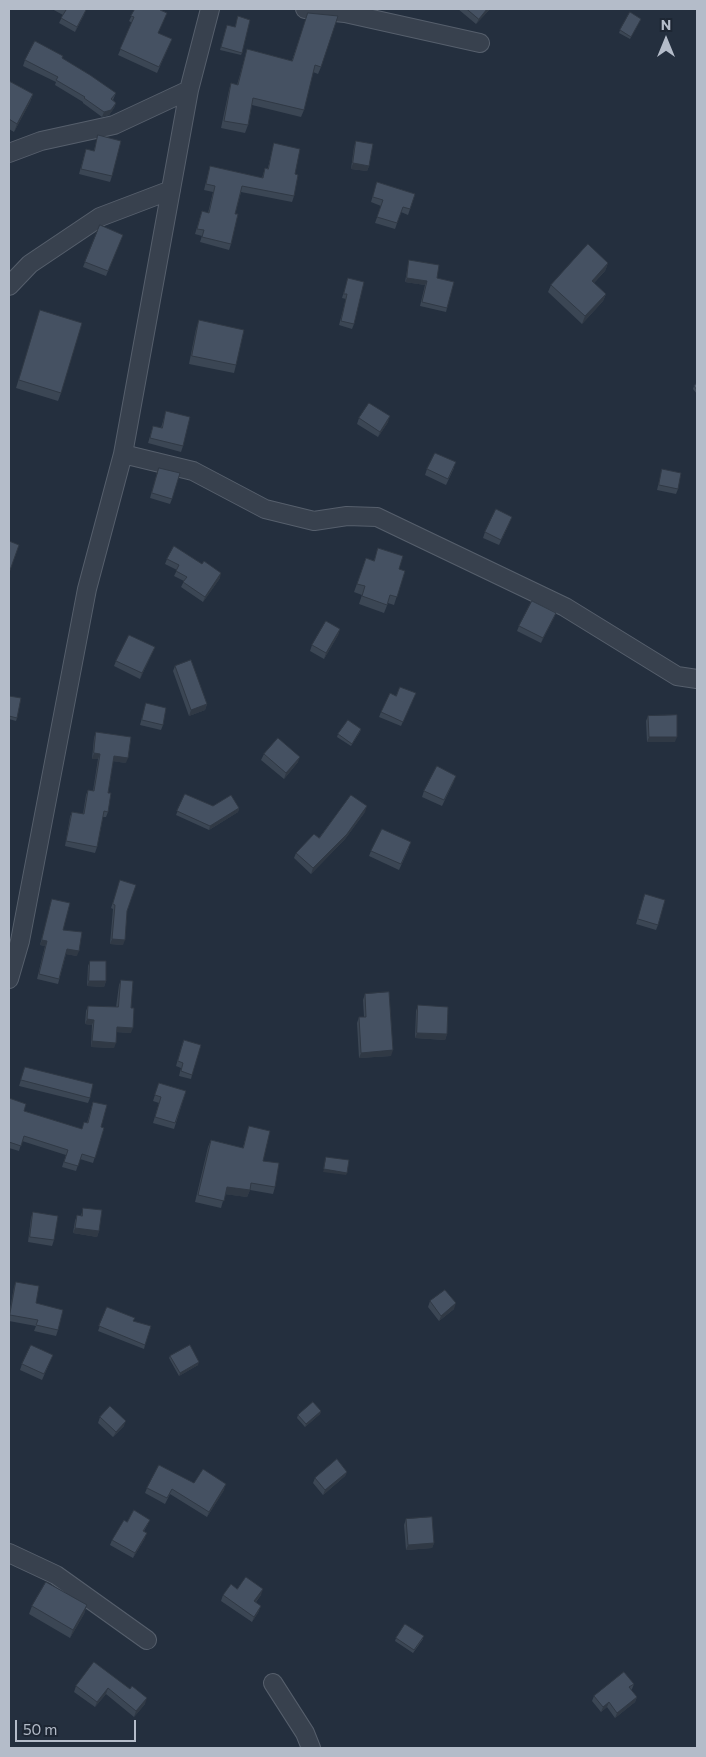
<!DOCTYPE html>
<style>
body{margin:0}
#map{position:relative;width:706px;height:1757px;overflow:hidden;background:#242f3e;font-family:Commissioner,sans-serif}
canvas{display:block}
.frame{position:absolute;inset:0;border:10px solid #b4bcc9;pointer-events:none}
.north{position:absolute;left:641px;top:15px;width:50px;height:50px;-webkit-text-stroke:4px #1d2633;paint-order:stroke;rotate:0deg;font-size:14px;font-weight:700;line-height:20px;text-align:center;color:#b4bcc9}
.north::after{content:'';display:block;margin:auto;width:18px;height:22px;background:#b4bcc9;clip-path:polygon(50% 0,100% 100%,50% 72%,0 100%)}
.scale{position:absolute;left:15px;top:1720px;width:121px;height:22px;box-sizing:border-box;border:2px solid #b4bcc9;border-top:0;padding-left:6px;font-size:15px;line-height:18px;white-space:nowrap;color:#b4bcc9;-webkit-text-stroke:4px #1d2633;paint-order:stroke}
</style>
<div id="map">
<canvas width="706" height="1757"></canvas>
<div class="frame"></div>
<div class="north">N</div>
<div class="scale">50 m</div>
</div>
<script>
const ctx = document.querySelector('canvas').getContext('2d');
ctx.lineJoin = 'round';
function trace(path, color, width, dash) {
  ctx.strokeStyle = color;
  ctx.lineWidth = width;
  ctx.lineCap = dash ? 'butt' : 'round';
  ctx.setLineDash(dash || []);
  ctx.stroke(path);
}
function fill(path, color) {
  ctx.fillStyle = color;
  ctx.fill(path, 'evenodd');
}
const minor = new Path2D(`
 M305,9L345,13L480,43
 M9,153L41,141L114,125L189,90
 M9,286L30,264L100,217L171,190
 M123,454L193,471L265,509L314,521L347,516L377,517L565,607L677,676L697,679
 M9,979L20,941L87,589L123,454L189,90L210,9
 M9,1553L56,1575L147,1640
 M273,1683L305,1733L311,1748`);
trace(minor, '#565f6c', 20);
trace(minor, '#38414e', 18);
fill(new Path2D(`
 M52,9H84V15L75,32L59,23L63,15Z
 M135,9H161V10L167,13L158,33L172,39L157,73L118,55L132,23L129,21Z
 M458,9H490L476,24Z
 M308,13L321,67L318,74L313,72L304,110L301,117L252,105L248,125L245,133L221,128L229,90L231,83L237,85L245,57L247,49L292,61Z
 M641,19L630,39L619,33L620,30Z
 M226,28L242,53L241,55L220,50Z
 M62,58L116,93L113,100L116,103L114,108L109,115L102,117L83,103V102L55,85L56,82L23,66L25,60Z
 M9,81L33,94L30,102L14,132L9,129Z
 M98,135L112,176L110,182L79,174L86,149L94,151Z
 M356,141L369,166L367,171L351,169L354,147Z
 M274,143L295,174L294,196L292,202L241,192L235,214L231,244L229,250L200,242L202,236L195,234L202,211L208,213L213,192L204,190L210,166L262,178L265,168H268Z
 M377,182L415,194L408,215L401,212L395,229L375,223L381,206L371,202Z
 M123,235L106,276L83,267L85,262Z
 M409,260L447,308L446,312L420,306L425,285L405,282L408,265Z
 M608,263L605,271L594,283L606,294L603,301L582,324L548,292L551,285Z
 M348,278L354,324L352,329L339,325L346,299L342,298Z
 M40,310L61,393L58,401L16,388Z
 M199,320L236,365L234,373L189,364L196,329Z
 M697,383V394L693,389L694,386Z
 M166,411L183,446L181,452L148,443L153,426L161,428Z
 M359,418L388,422L378,437L357,424Z
 M454,468L446,485L425,475L427,469Z
 M662,469L678,489L676,494L657,490Z
 M157,473L172,499L170,504L150,498Z
 M510,522L499,545L483,538L485,532Z
 M366,558L405,571L394,605L388,603L384,613L359,604L362,595L354,592Z
 M167,559L220,578L203,602L181,587L184,581L174,576L177,570L165,564Z
 M556,613L541,643L517,631L519,626Z
 M340,629L338,635L324,659L310,651L312,645Z
 M155,647L140,679L114,666L116,661Z
 M175,666L207,704L205,710L189,716L173,671Z
 M416,693L401,726L379,717L381,712L396,696Z
 M9,696L17,718L16,721L9,719Z
 M146,703L163,725L161,730L140,725Z
 M648,716L675,742H647L646,721Z
 M361,729L360,732L351,746L337,737L338,734Z
 M96,732L126,763L113,761L108,793V812L106,817H103L97,847L95,853L65,846L70,817L72,812L83,814L86,795L88,790L93,791L98,759H92L94,738Z
 M264,754L298,762L284,779L261,760Z
 M454,781L442,806L422,797L424,791Z
 M185,794L213,806L239,808L238,812L209,830L176,815Z
 M365,812L345,839L311,874L294,858L296,853Z
 M409,848L399,870L369,856L371,851Z
 M120,880L127,911L123,945L110,944L113,909L111,908Z
 M52,899L63,930L77,956L66,954L58,984L37,979L45,946L40,945Z
 M643,900L658,925L656,930L636,924Z
 M90,961L106,981L104,987L87,986L88,966Z
 M121,980L131,1008V1033L116,1032L114,1048L91,1047L92,1025L85,1024L86,1011L88,1006L116,1007L119,985Z
 M365,994L391,1056L359,1058L357,1023L359,1017H364L363,1000Z
 M418,1005L447,1034L445,1040L415,1038L416,1011Z
 M182,1045L192,1075L191,1079L179,1076L181,1068L176,1066Z
 M25,1067L90,1098L88,1103L19,1086Z
 M159,1083L186,1091L174,1129L153,1123L159,1103L153,1101Z
 M9,1098L24,1111L82,1129L87,1123L93,1102L101,1127L104,1128L93,1163L80,1159L76,1171L62,1167L66,1155L22,1141L19,1151L9,1148Z
 M249,1126L263,1161L275,1187L273,1194L250,1190L247,1197L225,1194L221,1208L195,1202L208,1147L211,1140L243,1148Z
 M83,1208L99,1231L97,1237L73,1233L75,1221L77,1215L81,1216Z
 M33,1212L54,1240L52,1246L28,1242L31,1218Z
 M16,1282L36,1303L58,1330L56,1336L34,1331L36,1326L9,1321V1315L14,1287Z
 M430,1301L454,1309L439,1321L428,1307Z
 M107,1307L145,1345L144,1349L98,1331Z
 M53,1355L42,1380L20,1370L22,1364Z
 M170,1356L198,1365L179,1376L169,1358Z
 M321,1411L320,1414L305,1427L297,1418L298,1415Z
 M100,1417L124,1426L113,1437L98,1423Z
 M347,1472L345,1476L323,1495L313,1483L315,1478Z
 M194,1483L224,1490L207,1517L170,1494L165,1504L145,1493L147,1488Z
 M406,1519L434,1543L432,1548L406,1550L404,1525Z
 M127,1522L148,1524L144,1531L145,1538L133,1558L110,1545L112,1540Z
 M237,1589L261,1595L256,1602L259,1611L252,1622L221,1601L223,1595Z
 M87,1605L84,1614L70,1638L29,1614L32,1606Z
 M396,1638L423,1639L413,1653L395,1641Z
 M94,1662L145,1704L134,1717L106,1694L95,1707L74,1692L76,1686Z
 M634,1684L632,1689L631,1690L637,1697L635,1702L615,1718L607,1707L601,1712L592,1701L594,1696Z`), '#3b4654');
fill(new Path2D(`
 M487,9H490L476,24L479,19Z
 M86,10L84,15L75,32L77,27Z
 M33,94L30,102L14,132L17,124Z
 M116,103L114,108L109,115L102,117L104,112Z
 M353,163L369,166L367,171L351,169Z
 M608,263L605,271L589,288L592,281Z
 M407,278L427,281L425,285L405,282Z
 M606,294L603,301L582,324L585,316Z
 M390,416L388,422L378,437L380,432Z
 M221,573L220,578L203,602L205,597Z
 M556,613L554,618L541,643L543,638Z
 M340,629L338,635L324,659L326,653Z
 M155,647L152,653L140,679L142,673Z
 M207,704L205,710L189,716L191,710Z
 M649,737H677L675,742H647Z
 M94,753L100,754L98,759H92Z
 M114,756L128,758L126,763L112,761Z
 M300,757L298,762L284,779L286,773Z
 M367,806L365,812L345,839L311,874L313,868Z
 M239,808L238,812L209,830L210,826Z
 M112,939L125,940L123,945L110,944Z
 M42,940L47,941L45,946L40,945Z
 M67,949L79,951L77,956L65,954Z
 M89,981H106L104,987L87,986Z
 M87,1019L94,1020L92,1025L85,1024Z
 M117,1027L133,1028L131,1033L115,1032Z
 M417,1033L447,1034L445,1040L415,1038Z
 M92,1041L116,1043L114,1048L91,1047Z
 M393,1050L391,1056L359,1058L361,1053Z
 M324,1169L347,1173L346,1175L323,1172Z
 M227,1187L250,1190L247,1197L224,1194Z
 M75,1228L99,1231L97,1237L73,1233Z
 M456,1303L454,1309L439,1321L441,1316Z
 M199,1362L198,1365L179,1376L180,1373Z
 M321,1411L320,1414L305,1427L306,1424Z
 M126,1421L124,1426L113,1437L116,1432Z
 M347,1472L345,1476L323,1495L325,1490Z
 M226,1484L224,1490L207,1517L209,1512Z
 M147,1533L145,1538L133,1558L135,1553Z
 M434,1543L432,1548L406,1550L408,1545Z
 M263,1589L261,1595L252,1606L254,1601Z
 M87,1605L84,1614L70,1638L73,1630Z
 M261,1606L259,1611L252,1622L254,1617Z
 M108,1688L106,1694L95,1707L97,1702Z
 M637,1697L635,1702L615,1718L617,1713Z
 M147,1698L145,1704L134,1717L136,1711Z
 M609,1702L607,1707L601,1712L603,1707Z`), '#303945');
const building = new Path2D(`
 M63,9H84L86,10L77,27L61,18L66,10Z
 M135,9H161L160,10L167,13L158,33L172,39L159,67L120,49L134,17L131,16Z
 M467,9H487L479,19Z
 M630,12L641,19L631,37L620,30Z
 M308,13L338,16L321,67L315,65L304,110L253,98L248,125L224,121L231,83L238,85L247,49L292,61Z
 M238,16L250,20L242,53L221,47L227,25L235,27Z
 M35,41L63,56L62,58L90,75L116,93L111,99L116,103L111,110L104,112L84,98L85,97L56,80L58,77L25,60Z
 M9,81L33,94L17,124L9,119Z
 M98,135L121,141L112,176L81,169L86,149L94,151Z
 M356,141L373,144L369,166L353,163Z
 M274,143L300,149L295,174L298,175L294,196L242,186L235,214H238L231,244L202,237L204,230L197,229L202,211L209,213L215,186L206,184L210,166L263,178L265,168L268,169Z
 M377,182L415,194L410,209L403,207L397,223L377,217L383,200L373,197Z
 M100,225L123,235L108,271L85,262Z
 M588,244L608,263L592,281L606,294L585,316L551,285Z
 M409,260L439,265L437,278L454,282L447,308L422,302L427,281L407,278Z
 M348,278L364,282L354,324L341,321L347,294H344Z
 M40,310L82,323L61,393L19,380Z
 M199,320L244,330L236,365L192,356Z
 M697,383V390L694,386Z
 M369,403L390,416L380,432L359,418Z
 M166,411L190,417L183,446L150,438L153,426L162,428Z
 M435,453L456,462L448,479L427,469Z
 M159,468L180,473L172,499L152,493Z
 M662,469L681,473L678,489L659,485Z
 M496,509L512,517L501,540L485,532Z
 M9,541L19,545L9,573Z
 M174,546L202,564L204,561L221,573L205,597L183,582L187,577L176,571L179,565L167,559Z
 M378,548L403,556L399,569L405,571L397,597L390,595L387,605L362,596L365,586L357,584L366,558L374,561Z
 M532,601L556,613L543,638L519,626Z
 M326,621L340,629L326,653L312,645Z
 M129,635L155,647L142,673L116,661Z
 M191,660L207,704L191,710L175,666Z
 M400,687L416,693L403,722L381,712L390,693L396,696Z
 M9,696L21,698L17,718L9,716Z
 M146,703L166,708L163,725L142,720Z
 M677,715V737H649L648,716Z
 M348,720L361,729L352,744L338,734Z
 M96,732L131,737L128,758L114,756L108,793H111L108,812L104,811L97,847L66,841L72,812L84,814L88,790L94,791L100,754L94,753Z
 M278,738L300,757L286,773L264,754Z
 M437,766L456,776L444,800L424,791Z
 M185,794L213,806L231,795L239,808L210,826L177,811Z
 M351,795L367,806L347,834L313,868L296,853L314,834L319,838Z
 M382,829L411,842L401,864L371,851Z
 M120,880L136,885L127,911L125,940L112,939L115,905L113,904Z
 M645,894L665,900L658,925L638,919Z
 M52,899L70,903L63,930L82,932L79,951L67,949L59,979L39,974L47,941L42,940Z
 M90,961H106V981H89Z
 M121,980L133,981L131,1008H134L133,1028L117,1027L116,1043L92,1041L94,1020L87,1019L88,1006L118,1007Z
 M389,992L393,1050L361,1053L359,1017H366L365,994Z
 M418,1005L448,1007L447,1034L417,1033Z
 M184,1040L201,1045L192,1075L181,1071L183,1063L178,1061Z
 M25,1067L93,1084L90,1098L21,1080Z
 M159,1083L186,1091L175,1123L155,1117L161,1097L155,1095Z
 M9,1098L26,1104L24,1111L82,1129L84,1122L88,1123L93,1102L107,1105L101,1127L104,1128L95,1158L82,1154L78,1166L64,1162L68,1150L24,1136L21,1146L9,1142Z
 M249,1126L270,1131L263,1161L279,1163L275,1187L251,1183L250,1190L227,1187L224,1201L198,1195L211,1140L243,1148Z
 M326,1157L349,1160L347,1173L324,1169Z
 M83,1208L102,1210L99,1231L75,1228L77,1215L82,1216Z
 M33,1212L58,1216L54,1240L30,1237Z
 M16,1282L39,1286L36,1303L63,1310L58,1330L36,1325L38,1320L10,1315Z
 M445,1290L456,1303L441,1316L430,1301Z
 M107,1307L135,1318L133,1321L151,1326L145,1345L99,1326Z
 M31,1345L53,1355L44,1374L22,1364Z
 M190,1345L199,1362L180,1373L170,1356Z
 M313,1402L321,1411L306,1424L298,1415Z
 M110,1406L126,1421L116,1432L100,1417Z
 M337,1459L347,1472L325,1490L315,1478Z
 M159,1465L194,1483L203,1469L226,1484L209,1512L172,1489L167,1498L147,1488Z
 M134,1510L150,1520L143,1531L147,1533L135,1553L112,1540L124,1520L127,1522Z
 M432,1517L434,1543L408,1545L406,1519Z
 M246,1577L263,1589L254,1601L261,1606L254,1617L223,1595L231,1584L237,1589Z
 M46,1582L87,1605L73,1630L32,1606Z
 M405,1624L424,1636L414,1650L396,1638Z
 M94,1662L130,1689L132,1686L147,1698L136,1711L108,1688L97,1702L76,1686Z
 M624,1672L634,1684L629,1687L637,1697L617,1713L609,1702L603,1707L594,1696Z`);
fill(building, '#455162');
trace(building, '#303945', 1);
</script>
